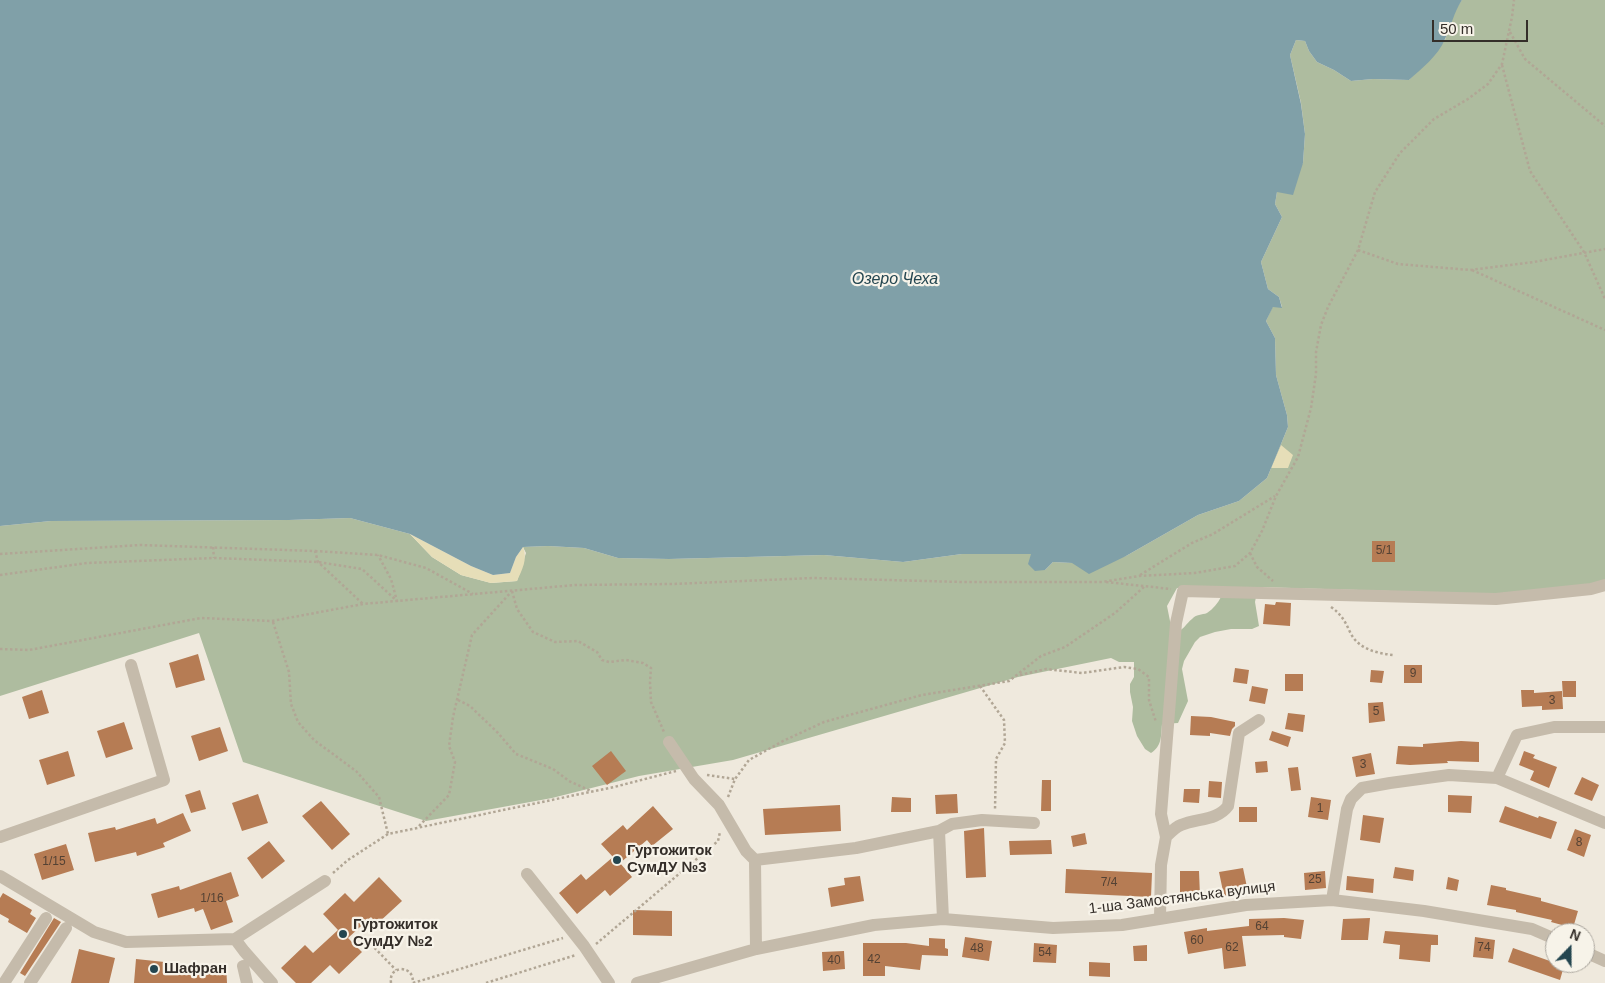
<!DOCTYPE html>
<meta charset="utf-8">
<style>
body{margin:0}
#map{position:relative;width:1605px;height:983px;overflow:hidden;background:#efe9dd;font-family:Helvetica,sans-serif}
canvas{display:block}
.north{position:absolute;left:1545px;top:923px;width:50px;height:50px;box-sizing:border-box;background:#f7f3e9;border:1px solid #a9a49c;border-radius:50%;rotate:22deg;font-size:14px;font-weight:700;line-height:20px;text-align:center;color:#342e29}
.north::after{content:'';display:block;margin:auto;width:18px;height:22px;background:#244650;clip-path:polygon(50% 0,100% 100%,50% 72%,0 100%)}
.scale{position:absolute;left:1432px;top:20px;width:96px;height:22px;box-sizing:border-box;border:2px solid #342e29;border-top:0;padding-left:6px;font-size:15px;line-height:18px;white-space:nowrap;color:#342e29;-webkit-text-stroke:4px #f7f3e9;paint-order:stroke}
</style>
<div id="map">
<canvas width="1605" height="983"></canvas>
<div class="north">N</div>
<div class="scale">50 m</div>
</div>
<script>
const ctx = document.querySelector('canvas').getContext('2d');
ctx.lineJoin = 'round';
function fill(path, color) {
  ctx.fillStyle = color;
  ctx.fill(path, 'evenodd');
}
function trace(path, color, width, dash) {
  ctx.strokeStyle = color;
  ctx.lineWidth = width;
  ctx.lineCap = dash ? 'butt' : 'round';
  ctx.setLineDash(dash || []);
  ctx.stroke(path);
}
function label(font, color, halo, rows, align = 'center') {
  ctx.font = font + ' Helvetica,sans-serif';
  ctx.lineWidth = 4.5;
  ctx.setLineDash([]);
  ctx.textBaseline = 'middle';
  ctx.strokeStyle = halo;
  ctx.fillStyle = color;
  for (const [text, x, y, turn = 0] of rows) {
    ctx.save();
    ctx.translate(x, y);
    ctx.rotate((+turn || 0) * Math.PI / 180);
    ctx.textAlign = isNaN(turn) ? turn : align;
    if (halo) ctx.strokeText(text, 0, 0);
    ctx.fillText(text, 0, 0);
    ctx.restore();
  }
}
fill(new Path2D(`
 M1462,0H1605V583L1492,594L1258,587L1255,602L1259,626L1252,629H1231L1215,632L1200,637L1195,642L1184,661L1182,669L1188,701L1178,723L1162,724C1161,736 1162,746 1151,753L1145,749L1137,736L1132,721L1133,707L1130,692V684L1134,677V662H1119L1111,658L1018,677L733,760L639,776L552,798L426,821L243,762L199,633L0,696V526L51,521L289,520L350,518L410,534L432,557L461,575L491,583L517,581L526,553L523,547L548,546L584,548L618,558L669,559L824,555L903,562L962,554H1032L1045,570L1053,562L1072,563L1126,556L1198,515L1239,501L1267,478L1288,427L1287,415L1276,375L1275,338L1266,321L1273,306L1282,307L1279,297L1268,289L1261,262L1282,217L1275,204L1277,192L1303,163L1305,134L1301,103L1290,55L1296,40L1305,41L1309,51L1317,62L1334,70L1351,81L1373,79L1409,80L1445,40L1454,11ZM1219,587L1221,597C1218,603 1213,609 1207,613C1202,615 1196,614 1192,619C1186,624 1184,629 1176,633L1171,626L1167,606L1177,588Z`), '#aebc9f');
fill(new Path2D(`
 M1281,445L1293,455L1288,468H1271Z
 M410,534L471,566L493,575L510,573L516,557L523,547C528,559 522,570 517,581L491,583L461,575L432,557Z`), '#e6deb8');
fill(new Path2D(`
 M0,0H1462C1453,14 1452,25 1445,39C1438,56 1422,68 1409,80L1373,79L1351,81L1334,70L1317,62L1309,51L1305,41L1296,40L1290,55L1301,104L1305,134L1303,163L1293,195L1277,192L1275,204L1282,217L1261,262L1268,289L1279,297L1282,308L1273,307L1266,321L1275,338L1276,375L1287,415L1288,427L1267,478L1239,501L1198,515L1126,556L1089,574L1072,563L1053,562L1045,570L1035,571L1028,564L1031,554H962L903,562L824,555L669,559L618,558L584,548L548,546L523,547L516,557L510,573L493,575L471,566L410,534L350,518L289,520L51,521L0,526Z`), '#80a0a8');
fill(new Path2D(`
 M1372,541H1395V562H1372Z
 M1276,602L1291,603L1290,626L1263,624L1265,604L1275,605Z
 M198,654L205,680L176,688L169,663Z
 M1404,665H1422V683H1404Z
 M1235,668L1249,670L1247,684L1233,682Z
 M1371,670L1384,671L1382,683L1370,682Z
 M1285,674H1303V691H1285Z
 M1562,681H1576V697H1563Z
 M1252,686L1268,689L1265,704L1249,701Z
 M42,690L49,713L29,719L22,697Z
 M1521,690H1534V693L1562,691L1563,709L1542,710V706L1522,707Z
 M1383,702L1385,721L1369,723L1368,703Z
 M1288,713L1305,715L1303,732L1285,729Z
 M1191,716L1211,717L1235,722V726L1232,729L1230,736L1210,733V736L1190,735Z
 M124,722L133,749L106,758L97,731Z
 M220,727L228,751L199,761L191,736Z
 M1272,731L1291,737L1288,747L1269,740Z
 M1461,741L1479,742V762L1447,761L1448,763L1410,765L1396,764L1398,746L1423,747V744Z
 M68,751L75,776L47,785L39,760Z
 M611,751L626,771L607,785L592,766Z
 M1524,751L1535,755L1533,758L1557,767L1549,788L1530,780L1534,771L1519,765Z
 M1371,753L1375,774L1356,777L1352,757Z
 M1267,761L1268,772L1256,773L1255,762Z
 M1298,767L1301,790L1291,791L1288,768Z
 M1582,777L1599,785L1592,801L1574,794Z
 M1042,780H1051V811H1041Z
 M1209,781L1222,782L1221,798L1208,797Z
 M1184,789H1200L1199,803L1183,802Z
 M200,790L206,809L191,813L185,795Z
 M258,794L268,823L242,831L232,803Z
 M957,794L958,813L936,814L935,795Z
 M1448,795L1472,796L1471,813L1448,812Z
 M892,797L911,798V812H891Z
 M1311,797L1331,800L1328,820L1308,817Z
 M321,801L350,834L332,850L302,816Z
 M840,805L841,831L765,835L763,809Z
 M653,806L673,829L652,846L647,840L620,863L632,877L610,896L605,890L577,914L559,893L581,874L586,880L613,857L601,844L623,825L627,830Z
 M1505,806L1538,818L1539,816L1557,822L1551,839L1499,822Z
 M1239,807H1257V822H1239Z
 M183,813L191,831L163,843L165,847L137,856L136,852L95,862L88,833L115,827L116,830L155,818L157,824Z
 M1363,815L1384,818L1380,843L1360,840Z
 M984,828L986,877L966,878L964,831Z
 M1575,829L1591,835L1584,857L1567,850Z
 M1085,833L1087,844L1073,847L1071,836Z
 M1051,840L1052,854L1010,855L1009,841Z
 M269,841L285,861L262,879L247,858Z
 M66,844L74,870L42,880L34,854Z
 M1395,867L1414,870L1413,881L1393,878Z
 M1243,868L1248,892L1224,896L1219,872Z
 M1066,869L1152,873L1151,897L1065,893Z
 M1180,871H1199L1200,896H1180Z
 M1325,871L1326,888L1305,890L1304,873Z
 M231,872L239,896L226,901L233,922L211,930L203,909L195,912L194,908L158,918L151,894L179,886L180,890Z
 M860,876L864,901L831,907L828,888L845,885L844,878Z
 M1347,876L1374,879L1373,893L1346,890Z
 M379,877L402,901L377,924L371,917L348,938L362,952L339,974L330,965L311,983H296L281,968L305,945L313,953L338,930L323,914L345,893L354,902Z
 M1448,877L1459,880L1457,891L1446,889Z
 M1491,885L1506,888V890L1541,898V901L1578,911L1573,928L1551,922L1552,920L1516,912V910L1487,905Z
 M3,893L32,910L30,914L36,918L27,933L8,922L9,919L0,914V898Z
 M633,910L672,911V936L633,935Z
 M54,918L61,922L25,976L20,973Z
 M1284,918L1304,920L1301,939L1284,937V935L1242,936L1246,966L1224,969L1222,948L1188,954L1184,932L1207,928V931L1249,926V919Z
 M1370,918L1368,940H1341L1343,919Z
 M1385,931L1438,935V945H1431L1430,962L1399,959L1400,945L1383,943Z
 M965,937L992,941L989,961L962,957Z
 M1475,937L1495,940L1493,959L1473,957Z
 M929,938L945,939V948L948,949V956L922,955L920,970L885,966V976H863V943H906L929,946Z
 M1034,943L1057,945L1056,963L1033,962Z
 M1147,945V961H1134L1133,946Z
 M1513,948L1564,966L1560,980L1508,962Z
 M79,949L115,958L109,983H71Z
 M844,951L845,969L823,971L822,952Z
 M136,959L174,963V966L226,964L227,983H134Z
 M1089,962L1110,963V977L1089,976Z`), '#b67c54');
trace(new Path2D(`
 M1510,32L1525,59L1605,126
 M1502,65L1530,171L1584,252L1605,299
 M1358,250L1398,264L1470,270L1534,262L1605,249
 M1472,270L1605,330
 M213,547L214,558
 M315,551L378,555L426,568L473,594
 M1250,553L1257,567L1273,581
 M0,554L140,545L315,551L318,562L363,604
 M0,575L87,563L214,558L318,562L362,569L397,601L391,579L378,555
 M1140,575L1192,543L1213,534L1275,496
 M1106,582L1171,589
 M512,591L517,609L533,632L555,642L578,641L597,652L602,660L609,662L626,660L643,663L651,668L650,682L651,702L664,732
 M1331,607C1341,614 1345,621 1350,632C1358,649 1376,653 1393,655
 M273,622L289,672L291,704L298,722L314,740L356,771L379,797L388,834
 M0,649L29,650L201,618L272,621L363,604L575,585L673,584L813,578L962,582H1102L1139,576L1195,573L1235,566L1250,553L1262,531L1276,496L1298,457L1311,408L1316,374V352L1321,325L1328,307L1358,250L1375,192L1400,153L1434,119L1468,99L1488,84L1502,64L1512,17L1514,0
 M1020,675L1046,669L1082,673L1124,667L1138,669L1149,677V700L1156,722
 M980,686L1004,720L1005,743L996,759L995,810
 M458,700L470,706L498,733L516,754L553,769L569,781L591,791
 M707,775L735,779
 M728,797L735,779L749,760L783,741L824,722L922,695L1009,681L1041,656L1065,647L1115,613L1145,586
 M419,826L449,795L455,762L449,746L453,717L472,635L512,591
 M333,873L348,860L388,834L614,787L676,771
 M364,937L396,970
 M596,944L718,841L720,832
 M391,983C390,975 393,971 400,969C409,969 413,974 413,983
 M413,983L563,938
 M486,983L576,955`), '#b1a695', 2.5, [2.5, 2.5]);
trace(new Path2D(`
 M669,742L694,779L719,805L746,851L755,860L756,949
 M1497,778L1517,735L1554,727H1605
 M0,837L164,780L131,665
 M1166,837C1170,833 1175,827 1181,825C1197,818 1217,821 1228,806L1239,733L1259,720
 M755,860L856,848L939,831
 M527,874L584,946L609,983
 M0,876L94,932L126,942L235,939L325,881
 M1332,900L1347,809L1351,799L1362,788L1390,783L1449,775L1497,778L1605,823
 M1160,918L1161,865L1166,837L1161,814L1176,623L1183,591L1496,599L1591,589L1605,585
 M943,919L939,831L952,824L982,820L1034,823
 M235,939L244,951L272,983
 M1585,952L1605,961
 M243,966L247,983
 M4,983L46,918
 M30,983L66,928
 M637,983L756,949L874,925L943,919L1053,928L1122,925L1246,905L1332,900L1424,911L1532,929L1555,939`), '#c5bbab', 12);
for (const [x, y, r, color] of [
 [617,860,5,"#244650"],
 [343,934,5,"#244650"],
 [154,969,5,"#244650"]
]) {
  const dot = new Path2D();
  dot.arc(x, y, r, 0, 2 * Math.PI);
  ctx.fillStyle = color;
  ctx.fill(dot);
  trace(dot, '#f7f3e9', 2);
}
label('12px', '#544234', null, [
 ["5/1",1384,551],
 ["9",1413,674],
 ["3",1552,701],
 ["5",1376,712],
 ["3",1363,765],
 ["1",1320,809],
 ["8",1579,843],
 ["1/15",54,862],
 ["25",1315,880],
 ["7/4",1109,883],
 ["1/16",212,899],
 ["64",1262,927],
 ["60",1197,941],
 ["62",1232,948],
 ["74",1484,948],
 ["48",977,949],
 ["54",1045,953],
 ["42",874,960],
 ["40",834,961]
]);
label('bold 15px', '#342e29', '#f7f3e9', [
 ["Гуртожиток",627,851],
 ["СумДУ №3",627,868],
 ["Гуртожиток",353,925],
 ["СумДУ №2",353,942],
 ["Шафран",164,969]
], 'left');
label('15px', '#342e29', '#f7f3e9', [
 ["1-ша Замостянська вулиця",1182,898,-7]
]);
label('italic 16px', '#244650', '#f7f3e9', [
 ["Озеро Чеха",895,280]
]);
</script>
